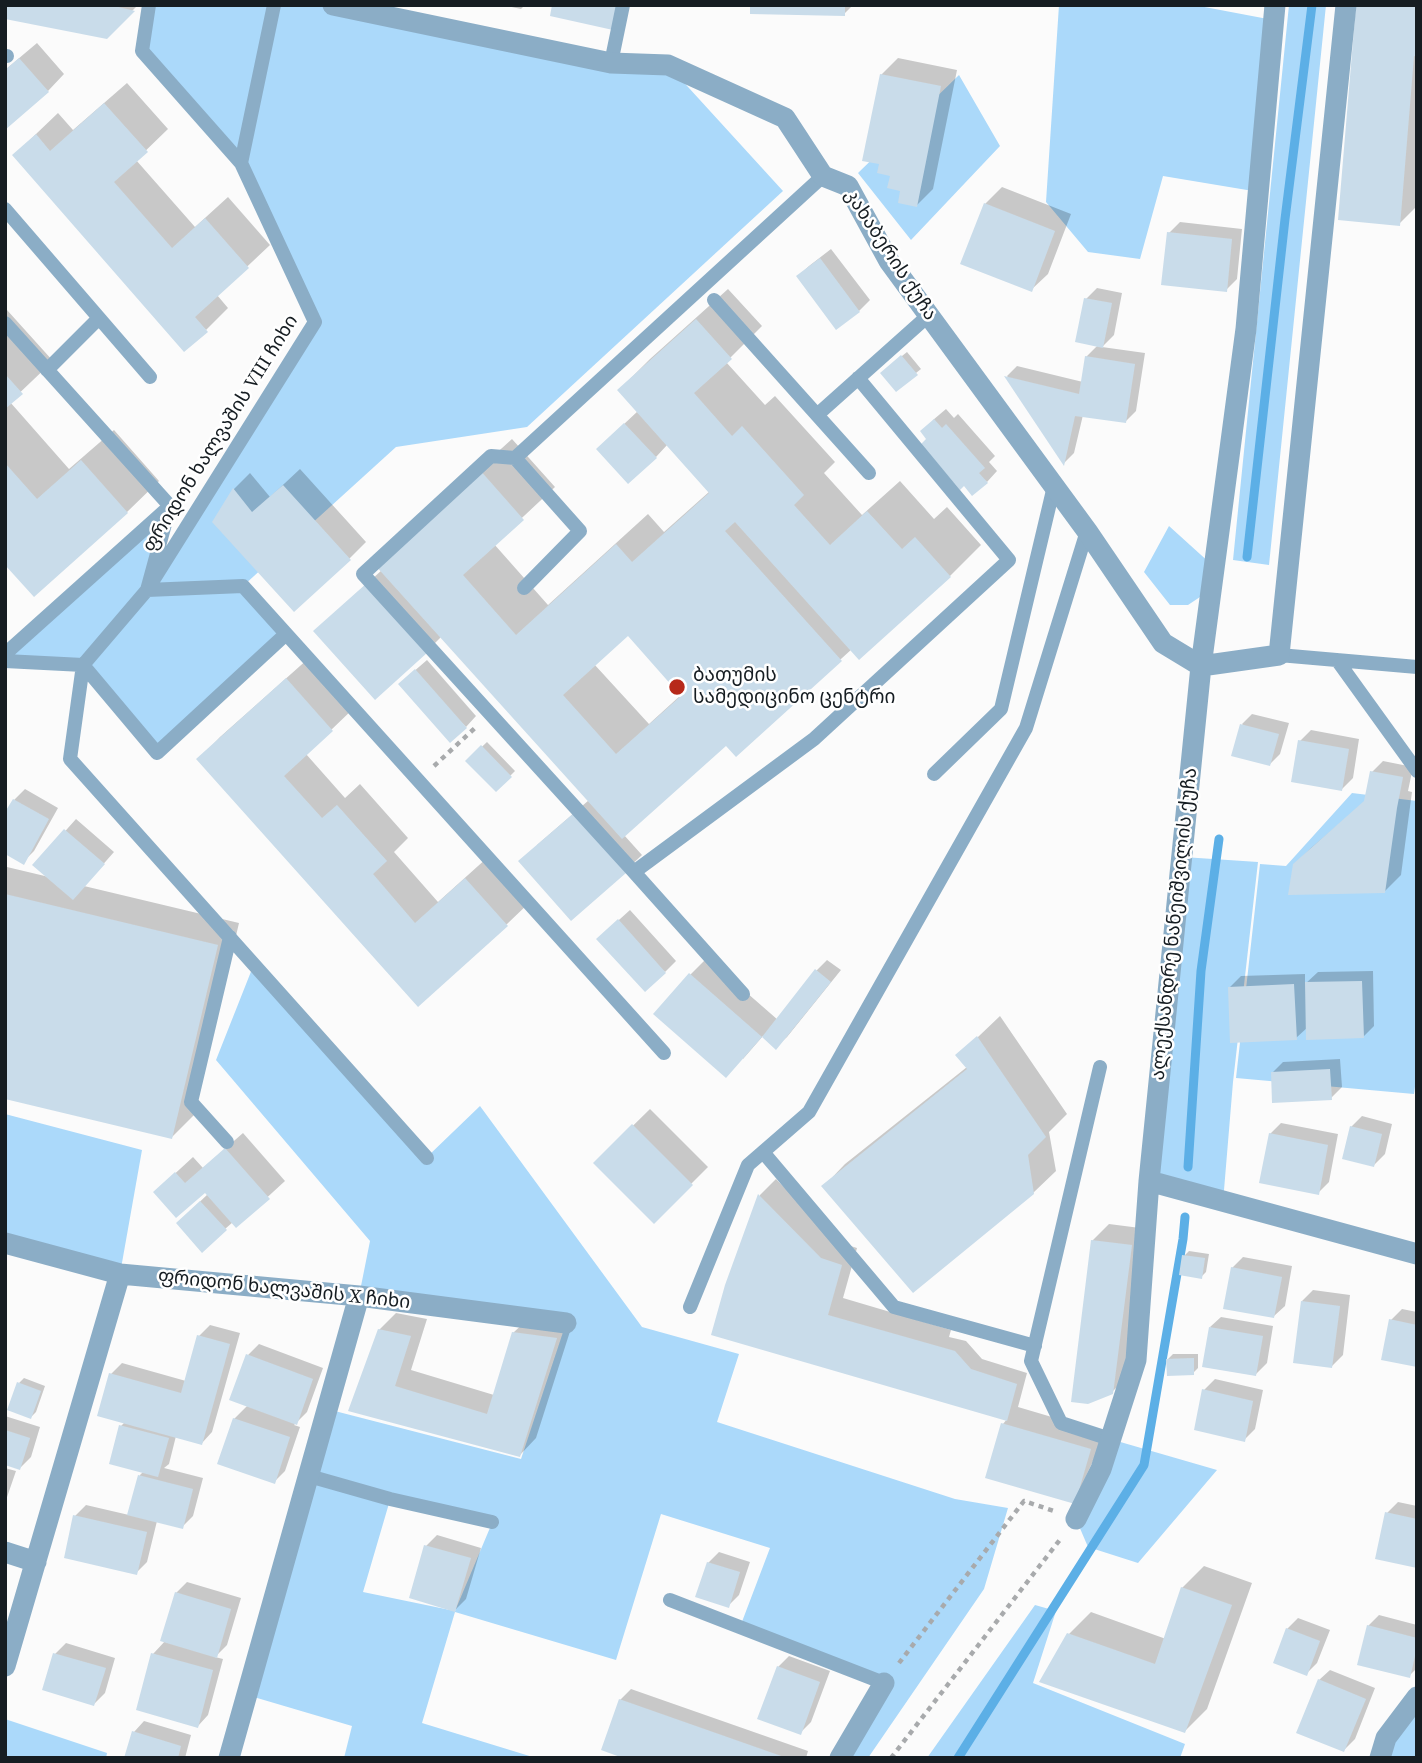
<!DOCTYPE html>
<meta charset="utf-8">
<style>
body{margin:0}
#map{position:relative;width:1422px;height:1763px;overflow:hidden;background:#fbfbfb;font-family:"Source Serif 4",serif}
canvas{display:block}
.frame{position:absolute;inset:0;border:7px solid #161d22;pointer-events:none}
</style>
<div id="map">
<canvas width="1422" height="1763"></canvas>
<div class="frame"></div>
</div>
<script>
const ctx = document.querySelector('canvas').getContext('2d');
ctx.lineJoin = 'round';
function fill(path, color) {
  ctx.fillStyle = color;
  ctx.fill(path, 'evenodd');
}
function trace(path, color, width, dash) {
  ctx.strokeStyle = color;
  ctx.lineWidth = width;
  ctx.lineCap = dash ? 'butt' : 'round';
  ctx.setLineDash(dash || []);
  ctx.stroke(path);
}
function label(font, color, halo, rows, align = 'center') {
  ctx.font = font + ' "Source Serif 4","Noto Sans Georgian",serif';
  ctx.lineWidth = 5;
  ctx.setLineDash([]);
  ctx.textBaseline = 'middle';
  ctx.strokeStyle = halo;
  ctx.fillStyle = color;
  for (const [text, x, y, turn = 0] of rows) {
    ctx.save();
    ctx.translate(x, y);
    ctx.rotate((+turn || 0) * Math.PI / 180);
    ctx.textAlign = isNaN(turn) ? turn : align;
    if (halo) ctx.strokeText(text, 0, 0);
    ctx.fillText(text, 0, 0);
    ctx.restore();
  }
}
fill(new Path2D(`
 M149,5H333L668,65L783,191L527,427L396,447L243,586L286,634L157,753L83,665L5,661L170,506L148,587L315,322L241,163L142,51Z
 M1059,5H1194L1273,20L1259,192L1163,176L1140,259L1088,252L1046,202Z
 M1289,5H1326L1269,565L1233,560Z
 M959,75L1000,146L911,240L858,173Z
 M1169,526L1211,564L1200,597L1188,605H1170L1144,572Z
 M1352,793L1417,801V1072L1414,1094L1236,1078L1260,864L1286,866Z
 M1183,857L1258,862L1233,1082L1223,1202L1149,1181Z
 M254,964L427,1157L480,1106L642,1327L739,1354L717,1422L955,1499L1008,1508L984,1589L868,1758H840L883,1683L740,1627L770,1548L661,1514L616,1660L455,1612L422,1723L536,1758H344L352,1726L247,1695L327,1409L521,1459L566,1323L359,1296L370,1241L216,1060ZM390,1500L492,1523L455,1611L363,1592Z
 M5,1114L142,1150L120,1274L5,1243Z
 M1110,1439L1217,1470L1138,1563L1088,1547L1076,1519Z
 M1035,1605L1056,1611L1033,1683L1185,1744L1180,1758H927Z
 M1417,1697V1758H1380Z
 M5,1719L107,1753L106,1758H5Z`), '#abd9fa');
fill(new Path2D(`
 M5,5H138L106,37Z
 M502,5H525L521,9Z
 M752,5H853L844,14Z
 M1417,5V206L1399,224Z
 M37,43L64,74L48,91L5,70Z
 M898,58L957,70L933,189L917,205L902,189L892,174L881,75Z
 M127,83L168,129L136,160L195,227L228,197L270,245L217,295L228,308L206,330L14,155L58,113L73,130Z
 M1002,187L1071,214L1048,274L1031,290L985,204Z
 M1180,222L1242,229L1237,279L1226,290L1169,233Z
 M831,249L870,300L859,311L798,276L809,266Z
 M1097,288L1122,293L1114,335L1102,347L1145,353L1136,411L1125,422L1083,415L1074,453L1064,463L1007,376L1017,366L1083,382L1086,357L1098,345L1086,299Z
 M728,289L762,326L726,362L765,405L775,396L835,462L824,473L862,515L900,481L934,519L947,507L981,545L950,576L860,658L852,649L736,754L726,744L624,835L642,855L625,871L537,845L589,800L442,636L427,651L332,615L382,570L408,533L512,439L555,487L494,544L548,605L648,514L664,532L710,491L668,444L656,457L609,438L638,411L619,390L650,359ZM628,634L682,694L649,724L594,664Z
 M7,310L53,361L10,402L69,469L114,430L159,481L127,512L5,562V312Z
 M907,352L921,369L916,373L887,368Z
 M946,409L954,418L958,414L995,456L989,462L997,471L987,482L928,439L933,420Z
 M300,469L366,542L349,559L214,522L234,489L250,473L270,497Z
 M309,658L354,708L306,754L345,798L360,784L408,838L394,852L438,902L488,857L529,903L507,924L418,1004L199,759L220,737Z
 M427,660L476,716L466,727L412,673Z
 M1252,714L1289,723L1280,754L1269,765L1242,724Z
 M1311,730L1359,739L1353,778L1342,789L1300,741Z
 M487,742L515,771L496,790L467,761Z
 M1383,761L1413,767L1408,791L1412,792L1401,875L1384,892L1294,865L1311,848L1367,800L1372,772Z
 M25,789L58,808L34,851L23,862L14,800Z
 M76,819L114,852L84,886L239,923L194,1115L172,1137L5,1097V869L7,867L49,877L35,865Z
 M630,910L676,961L665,972L610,928Z
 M707,958L778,1020L816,971L827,960L841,970L787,1037L776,1047L763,1036L743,1059L690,975Z
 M1373,971L1374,1026L1363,1037L1308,1027L1296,1038L1230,987L1241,976L1305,974V984L1318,972Z
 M1000,1016L1067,1114L1049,1132L1056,1171L1033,1193L824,1186L845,1164L967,1067L958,1056Z
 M1340,1059L1342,1087L1331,1098L1272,1073L1283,1062Z
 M650,1109L708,1167L654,1221L595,1163Z
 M1362,1116L1392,1124L1385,1154L1374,1165L1351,1127Z
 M1281,1123L1338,1134L1329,1182L1318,1193L1270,1134Z
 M243,1133L285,1181L236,1226L233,1222L225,1229L189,1212L208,1194L205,1190L155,1192L193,1157L203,1168Z
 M776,1179L838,1242L857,1248L843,1298L951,1330L949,1337L966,1341L982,1359L1027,1373L1018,1407L1106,1433L1074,1502L1003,1424L1007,1419L726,1286L760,1195Z
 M1109,1224L1148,1229L1129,1375L1112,1392L1092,1241Z
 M1189,1251L1209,1254L1206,1272L1201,1277L1184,1256Z
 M1243,1257L1292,1266L1285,1306L1274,1316L1232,1268Z
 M1313,1290L1350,1295L1343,1355L1332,1366L1302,1301Z
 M1402,1309L1417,1312V1365L1391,1320Z
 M396,1313L427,1319L411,1370L494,1395L513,1333L530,1317L573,1322L536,1438L520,1455L350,1410L379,1330Z
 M1221,1317L1273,1326L1267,1363L1256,1374L1210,1327Z
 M210,1325L240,1333L212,1432L202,1443L176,1436L169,1464L164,1468L203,1478L193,1516L182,1527L157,1521L147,1562L136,1573L75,1516L86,1505L129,1515L140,1475L144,1471L121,1426L125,1422L111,1374L122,1363L186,1381L199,1336Z
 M259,1344L323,1368L307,1412L294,1425L300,1427L285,1471L274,1482L234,1419L248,1405V1355Z
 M1173,1354H1198V1368L1193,1373L1168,1359Z
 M24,1378L45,1386L36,1412L31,1417L19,1383Z
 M1215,1379L1263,1390L1255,1429L1244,1440L1204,1390Z
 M5,1416L40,1427L31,1457L20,1468L5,1463Z
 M5,1468L16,1471L5,1503Z
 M1398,1502L1417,1506V1566L1387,1513Z
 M437,1535L481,1548L466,1599L455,1610L426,1546Z
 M719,1552L750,1562L739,1595L728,1606L708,1563Z
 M1204,1566L1252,1583L1207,1709L1185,1731L1069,1634L1091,1612L1166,1639L1182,1588Z
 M187,1582L241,1598L227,1645L215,1657L223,1659L208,1715L198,1726L153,1654L166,1640L176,1593Z
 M1379,1615L1417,1625V1668L1409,1676L1368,1626Z
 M1298,1618L1330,1630L1317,1663L1306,1674L1287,1629Z
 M66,1643L115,1658L105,1693L94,1704L55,1654Z
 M789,1656L830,1671L811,1722L800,1733L778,1667Z
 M1330,1670L1375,1688L1355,1739L1344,1750L1319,1680Z
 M631,1689L808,1751L806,1758H628L620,1700Z
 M144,1721L191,1735L185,1758H126L134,1732Z`), '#0003');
trace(new Path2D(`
 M1247,557L1285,219L1312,5
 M1188,1167L1201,971L1219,839
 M958,1758L1144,1465L1183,1239L1185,1217`), '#5cafe6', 9);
fill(new Path2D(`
 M5,5H110L135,11L107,39L5,19Z
 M552,5H619L613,30L550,16Z
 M750,5H845V16L750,14Z
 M1356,5H1417V57L1414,56L1400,226L1338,220Z
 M19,58L49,92L5,130V70Z
 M880,74L941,86L917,207L898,203L900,191L887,188L890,176L877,173L879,164L862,161Z
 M104,103L148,152L114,182L172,248L205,218L249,268L195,317L208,332L184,352L12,155L36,134L50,151Z
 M984,203L1055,231L1032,292L960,264Z
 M1167,232L1232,239L1227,292L1161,285Z
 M820,258L860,312L836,330L796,276Z
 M1084,298L1112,303L1103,348L1075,342Z
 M696,319L732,359L694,393L732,436L742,426L804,495L794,505L830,545L867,511L902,549L915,537L951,577L859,660L735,522L725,531L842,661L736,757L726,746L622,839L374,564L479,469L524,520L463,575L516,635L616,544L632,562L709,493L617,390ZM628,636L681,696L616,754L563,695Z
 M901,355L918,375L896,392L880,373Z
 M1085,356L1135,364L1126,423L1075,416L1064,466L1004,376L1079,394Z
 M5,374L23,394L5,409Z
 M934,419L942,428L946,424L985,468L979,473L988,483L972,496L964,486L960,490L921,444L926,439L920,431Z
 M624,423L657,458L628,484L596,449Z
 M81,460L128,513L34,597L5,565V463L37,499Z
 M283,485L351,560L294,612L212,522L233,488L252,512Z
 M367,583L428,652L375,700L313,631Z
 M415,669L467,728L450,743L398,684Z
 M286,678L333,731L284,776L322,818L337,805L387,861L373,874L415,923L465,878L508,926L418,1007L196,759Z
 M1240,724L1279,734L1270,766L1231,756Z
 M1298,740L1349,749L1342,791L1291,782Z
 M481,745L512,777L496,792L465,761Z
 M1370,771L1403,777L1397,808L1385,893L1288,895L1293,864L1364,801Z
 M13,799L49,819L24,865L5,854V812Z
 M574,813L626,873L571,921L518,861Z
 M64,829L105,864L73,900L32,865Z
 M5,894L218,945L172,1139L5,1099Z
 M618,919L666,973L645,992L596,939Z
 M815,969L831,982L776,1050L762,1037Z
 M689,973L762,1037L726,1078L653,1014Z
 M1362,981L1364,1038L1306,1040L1305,982Z
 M1294,984L1297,1040L1230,1043L1228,987Z
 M977,1036L1046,1137L1028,1155L1034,1194L913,1293L821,1186L967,1069L955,1055Z
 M1330,1069L1332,1100L1272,1103L1271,1072Z
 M632,1124L693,1185L654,1224L593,1163Z
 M1350,1126L1382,1134L1374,1167L1342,1159Z
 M1269,1133L1328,1145L1319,1195L1259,1183Z
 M225,1148L270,1199L236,1228L205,1193L176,1218L153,1192L175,1172L185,1183Z
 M758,1194L821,1258L842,1265L828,1315L955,1351L971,1369L1017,1384L1007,1421L711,1335L725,1285Z
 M200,1201L227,1230L202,1253L176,1223Z
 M1091,1240L1132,1245L1113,1394L1088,1404L1071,1402Z
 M1182,1255L1205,1258L1202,1279L1179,1275Z
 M1231,1267L1282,1277L1274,1318L1223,1309Z
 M1301,1301L1340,1306L1332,1368L1293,1363Z
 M1389,1319L1417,1325V1367L1381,1360Z
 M1209,1327L1263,1336L1256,1376L1202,1367Z
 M378,1329L411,1336L395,1386L487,1414L512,1332L557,1338L520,1457L348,1411Z
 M197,1335L230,1344L202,1445L97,1416L109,1373L181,1393Z
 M246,1354L313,1379L297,1425L229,1400Z
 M1194,1358V1375L1167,1376L1166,1359Z
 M17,1382L41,1391L31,1419L7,1410Z
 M1202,1389L1253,1401L1245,1442L1194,1430Z
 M233,1418L290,1437L275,1484L217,1464Z
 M1001,1423L1091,1449L1075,1504L985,1478Z
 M119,1425L169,1438L158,1477L109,1464Z
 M5,1430L30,1438L20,1470L5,1465Z
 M138,1475L193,1489L183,1529L127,1515Z
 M1385,1512L1417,1519V1568L1375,1559Z
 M73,1515L147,1532L137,1575L64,1558Z
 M424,1545L471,1558L455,1612L409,1598Z
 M707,1562L740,1572L729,1608L695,1597Z
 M1181,1587L1232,1605L1185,1733L1039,1682L1067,1633L1155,1664Z
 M175,1592L231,1609L217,1658L160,1641Z
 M1367,1625L1417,1638V1647L1410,1678L1357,1665Z
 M1286,1628L1320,1641L1307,1676L1273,1663Z
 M53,1653L106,1668L94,1706L42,1690Z
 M151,1653L213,1670L198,1728L136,1710Z
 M777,1666L820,1682L801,1735L757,1719Z
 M1318,1679L1366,1699L1344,1752L1296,1733Z
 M619,1699L784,1757V1758H623L601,1750Z
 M132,1731L181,1746L178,1758H124Z`), '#c9dcea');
trace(new Path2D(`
 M434,766L476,727
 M899,1663L1024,1501L1054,1511
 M891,1758L1062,1537`), '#a8aaac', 4.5, [5, 5]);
trace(new Path2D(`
 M5,56H7
 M611,63L623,5
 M241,163L274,5
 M5,209L150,377
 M714,300L869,473
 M5,323L170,506L147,590L243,586L664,1053
 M47,370L99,318
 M817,415L929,315
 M515,458L823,176
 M524,588L580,531L515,458L491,456L363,574L634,872L814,739L1009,560L858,378
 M5,654L169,507
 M1279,655L1417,667
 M1337,660L1417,771
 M5,661L83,665L147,590L315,322L241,163L142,51L149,5
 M83,665L70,759L427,1158
 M83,665L157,753L286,634
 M934,774L1001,709L1054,486
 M634,872L743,994
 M1100,1067L1031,1361L1061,1423L1110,1439
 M227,1142L191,1102L230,937
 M763,1152L894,1307L1035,1346
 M690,1307L748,1165L809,1112L1026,728L1087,531
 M309,1476L390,1499L492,1522
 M670,1600L884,1683`), '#8badc6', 14);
trace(new Path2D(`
 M333,5L611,63L668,65L785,118L823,176L848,186L889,261L1087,531L1163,643L1201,666L1279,655L1346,5
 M1149,1181L1417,1254
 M5,1243L120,1274L359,1296L566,1323
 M1076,1519L1101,1469L1136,1360L1149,1181L1201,666L1246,329L1275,5
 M5,1552L36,1562
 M5,1666L120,1274
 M229,1758L359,1296
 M840,1758L884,1683
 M1380,1758L1386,1738L1417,1697`), '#8badc6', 21);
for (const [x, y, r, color] of [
 [677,687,9,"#b7291a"]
]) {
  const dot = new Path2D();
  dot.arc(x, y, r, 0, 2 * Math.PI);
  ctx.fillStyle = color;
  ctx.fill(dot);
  trace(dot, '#fff', 2.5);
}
label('19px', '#161d22', '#fff', [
 ["კახაბერის ქუჩა",890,255,57],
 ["ფრიდონ ხალვაშის VIII ჩიხი",221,434,-58],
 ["ალექსანდრე ნანეიშვილის ქუჩა",1175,924,-84],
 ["ფრიდონ ხალვაშის X ჩიხი",284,1290,6]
]);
label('19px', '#161d22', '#fff', [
 ["ბათუმის",693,676],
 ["სამედიცინო ცენტრი",693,698]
], 'left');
</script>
